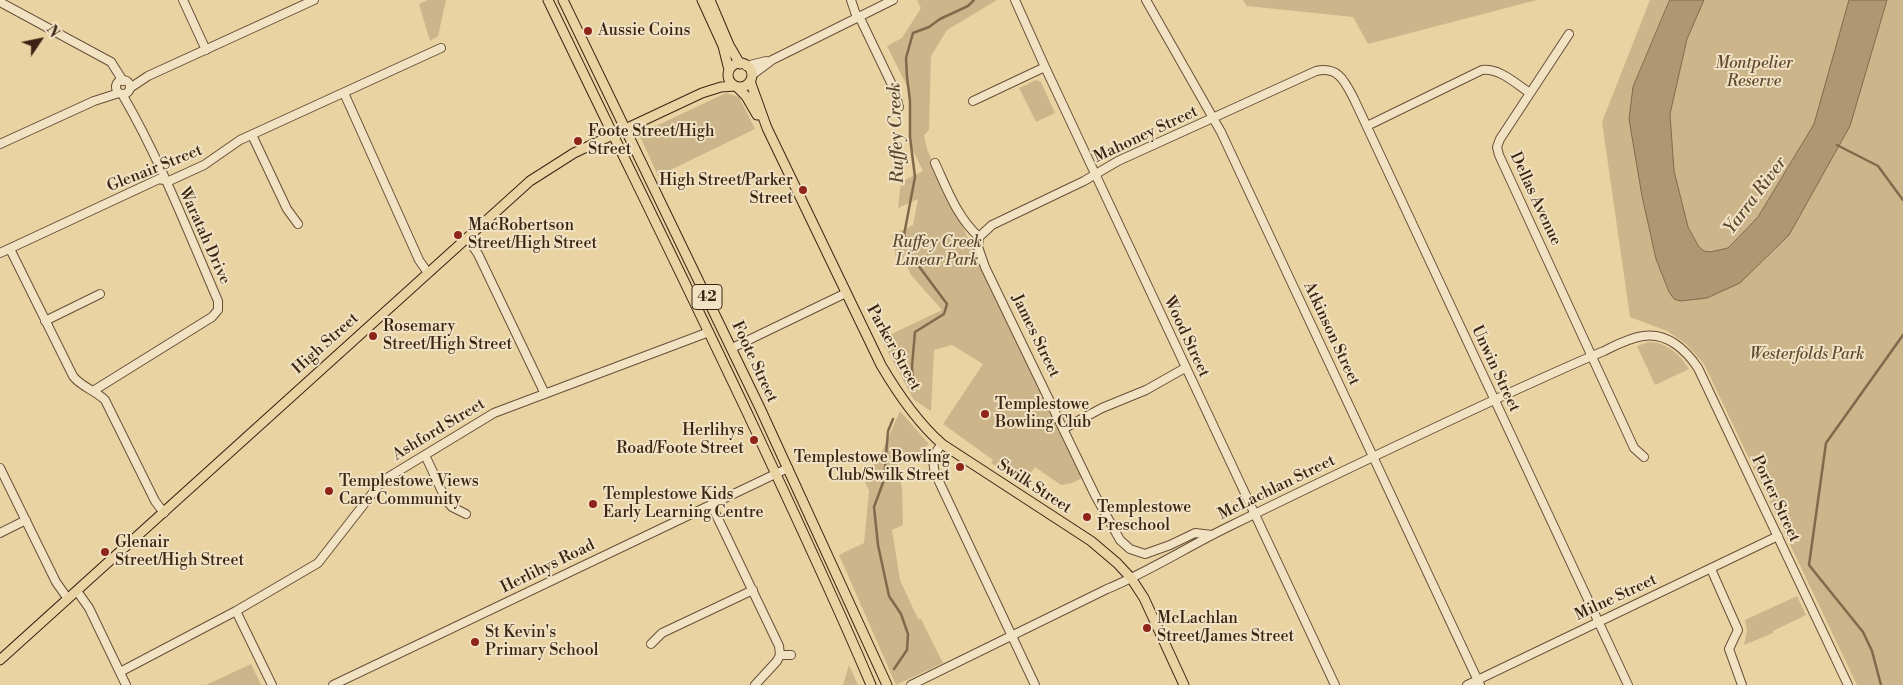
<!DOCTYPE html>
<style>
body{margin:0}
#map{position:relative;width:1903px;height:685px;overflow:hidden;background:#e9d3a2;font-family:"Libre Bodoni",serif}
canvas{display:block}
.north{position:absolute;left:15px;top:15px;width:50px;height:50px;-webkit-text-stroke:4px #f1e2c3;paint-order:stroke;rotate:56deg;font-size:14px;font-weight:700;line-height:20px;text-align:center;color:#3d2314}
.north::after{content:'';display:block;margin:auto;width:18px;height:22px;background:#3d2314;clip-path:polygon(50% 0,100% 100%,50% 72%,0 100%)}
</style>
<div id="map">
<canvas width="1903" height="685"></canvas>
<div class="north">N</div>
</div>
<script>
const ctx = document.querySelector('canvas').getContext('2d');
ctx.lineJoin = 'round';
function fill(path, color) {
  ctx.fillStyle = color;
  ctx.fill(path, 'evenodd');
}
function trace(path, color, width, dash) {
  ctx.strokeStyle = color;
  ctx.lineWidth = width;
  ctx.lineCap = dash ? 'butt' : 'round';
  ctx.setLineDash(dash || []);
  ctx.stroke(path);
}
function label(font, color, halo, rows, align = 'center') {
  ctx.font = font + ' "Libre Bodoni",serif';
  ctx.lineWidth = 4;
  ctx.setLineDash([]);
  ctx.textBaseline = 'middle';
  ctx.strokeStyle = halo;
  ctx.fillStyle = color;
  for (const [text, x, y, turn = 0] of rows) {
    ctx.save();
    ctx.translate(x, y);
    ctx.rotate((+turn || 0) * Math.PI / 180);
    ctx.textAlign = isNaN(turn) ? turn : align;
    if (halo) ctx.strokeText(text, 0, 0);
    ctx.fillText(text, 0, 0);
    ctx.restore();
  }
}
fill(new Path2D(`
 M428,0H446L438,36L430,41L419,4Z
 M919,0H997L947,30L931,56L929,130L924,135L927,149L995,297L1082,478L1072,483L1061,485L1035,467L1023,485L991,463L993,460L943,424L983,364L952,345L934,350L931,411L914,400L881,339L942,310L911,275L902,256L896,258L892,235L913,225L918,199L898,208L901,182L923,171L911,146L910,101L908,88L887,46L902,38L921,8L917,1Z
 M1243,0H1537L1368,44L1353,17L1247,6Z
 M1650,0H1670L1633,87L1642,196L1656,259L1669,292L1751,272L1790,233L1851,121L1876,38L1885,0H1903V685H1857L1704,364L1686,344L1667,331L1630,317L1602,122Z
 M1704,0H1849L1814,124L1758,217L1728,248L1710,252L1704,251L1699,247L1688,227L1674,171L1670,114L1687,39Z
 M1036,80L1041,82L1055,113L1036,122L1019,88Z
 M726,93L739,97L755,129L658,176L639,134Z
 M1648,342C1665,341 1681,355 1689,369L1655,385L1637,346Z
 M900,411L929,444L914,456L897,464L902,488L903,525L892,530L900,580L918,619H921L943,663L896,685L839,555L864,543L869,491L860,471L877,463Z
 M1797,596L1806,615L1773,631V633L1744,645L1747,631L1745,620Z
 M251,664L261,685H206Z
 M849,665L858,685H843Z`), '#ccb58a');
const water = new Path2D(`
 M1670,0H1704L1687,39L1670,114L1674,171L1688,227L1699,247L1704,251L1710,252L1728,248L1758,217L1814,124L1849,0H1887L1850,126L1789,235L1740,283L1707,298L1680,301L1674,299L1669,292L1656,259L1642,196L1629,119L1633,87Z`);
fill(water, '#af9772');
trace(water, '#81694c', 1);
trace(new Path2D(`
 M1837,145L1878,166L1903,200
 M913,391L912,366L915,332L944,314L947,304L912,257L904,235L915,177L910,137V101L907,77L906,58L913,33L929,27L940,19L968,6L974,0
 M893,419L888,431L884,480L874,507L878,545L889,596L901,614L908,634L907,650L894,669
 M1881,685L1872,651L1863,632L1809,565L1826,443L1903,335`), '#81694c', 2.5);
const minor = new Path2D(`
 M183,0L206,50
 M851,0L857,18
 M1015,0L1045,67L1335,685
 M1146,0L1221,132L1480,685
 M0,2L111,62L123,81
 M859,16L894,89L899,107
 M1569,34L1500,139L1497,147L1499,155L1634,448L1644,457
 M746,66L766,61
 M752,75L772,60L893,0
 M116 87a7 7 0 1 1 14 0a7 7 0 1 1-14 0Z
 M130,88L148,76L314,0
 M344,93L419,260L428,273
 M973,101L1045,67
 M1367,126L1482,70C1500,68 1516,84 1530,93
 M252,135L287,209L298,224
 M0,144L94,101L119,93
 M935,163C947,189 957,217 979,237L978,247L985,267L1095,495L1120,540L1130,549L1145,554L1170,545L1195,533L1212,535
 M979,237L992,225L1084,181L1118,161L1316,71C1339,66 1345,82 1354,99L1628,685
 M467,238L478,254L545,394
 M10,249L73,376C81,387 95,390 105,400L155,501L164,513
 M0,253L159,179L169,181L204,165L240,140L441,48
 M45,321L100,294
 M732,348L846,293
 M93,391L212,317L218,310V301C188,232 160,159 122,94
 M1063,429L1102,408L1146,390L1185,368
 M942,444C933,454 932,461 935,473L1035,685
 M425,455L446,500L452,507L466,514
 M0,468L56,582L68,599
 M711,504L779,646L780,655H791
 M0,533L26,520
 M1711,569L1738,630L1729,649L1742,685
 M77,591L89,608L126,685
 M236,611L272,685
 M651,644L662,633L753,590
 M120,672L236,611L318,563L382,481L494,413L709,332
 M333,685L788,468
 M755,685L777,661L780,655
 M911,685L1107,589C1148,572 1187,547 1228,527C1324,480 1420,434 1518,389C1547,376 1575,363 1604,351C1616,345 1629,338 1643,336C1667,332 1686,350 1698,368L1848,685
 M1467,685L1778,536`);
const major = new Path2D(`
 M548,0C616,142 686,283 753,425C793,511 834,597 871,685
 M563,0L760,408L887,685
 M702,0L723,46L729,70
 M710,0L729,45L740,64
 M728 75a12 12 0 1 1 24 0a12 12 0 1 1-24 0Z
 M750,81L767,128L881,365C898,394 917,422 942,444L1091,541L1117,563L1131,578L1144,598L1184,685
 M737,87L746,96L757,115
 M0,660L530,181L574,153L702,93L721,87L735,86`);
trace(minor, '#684f38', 10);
trace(major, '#3d2314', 11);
trace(minor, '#f1e2c3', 8);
trace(major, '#e9d3a2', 9);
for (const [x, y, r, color] of [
 [588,31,5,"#8f2418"],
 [578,141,5,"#8f2418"],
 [803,190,5,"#8f2418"],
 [458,235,5,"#8f2418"],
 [373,336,5,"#8f2418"],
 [985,414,5,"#8f2418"],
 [754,440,5,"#8f2418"],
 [960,467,5,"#8f2418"],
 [329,491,5,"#8f2418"],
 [593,504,5,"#8f2418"],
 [1087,517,5,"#8f2418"],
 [105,552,5,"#8f2418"],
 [1147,628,5,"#8f2418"],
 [475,642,5,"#8f2418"]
]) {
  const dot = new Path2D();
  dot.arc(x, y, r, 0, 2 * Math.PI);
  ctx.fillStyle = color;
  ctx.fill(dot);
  trace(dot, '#f1e2c3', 2);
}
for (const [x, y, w] of [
 [707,297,30]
]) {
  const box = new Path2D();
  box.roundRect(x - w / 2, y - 12.5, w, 25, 4);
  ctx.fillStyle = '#f1e2c3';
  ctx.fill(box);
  trace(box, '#3d2314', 1);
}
label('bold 15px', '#3d2314', null, [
 ["42",707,297]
]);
label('16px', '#3d2314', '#f1e2c3', [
 ["Aussie Coins",598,31],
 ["Foote Street/High",588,132],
 ["Street",588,150],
 ["High Street/Parker",793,181,"right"],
 ["Street",793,199,"right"],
 ["MacRobertson",468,226],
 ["Street/High Street",468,244],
 ["Rosemary",383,327],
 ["Street/High Street",383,345],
 ["Templestowe",995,405],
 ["Bowling Club",995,423],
 ["Herlihys",744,431,"right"],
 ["Road/Foote Street",744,449,"right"],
 ["Templestowe Bowling",950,458,"right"],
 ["Club/Swilk Street",950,476,"right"],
 ["Templestowe Views",339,482],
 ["Care Community",339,500],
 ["Templestowe Kids",603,495],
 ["Early Learning Centre",603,513],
 ["Templestowe",1097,508],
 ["Preschool",1097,526],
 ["Glenair",115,543],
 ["Street/High Street",115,561],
 ["McLachlan",1157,619],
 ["Street/James Street",1157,637],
 ["St Kevin's",485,633],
 ["Primary School",485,651]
], 'left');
label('italic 16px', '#614832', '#f1e2c3', [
 ["Montpelier",1754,64],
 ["Reserve",1754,82],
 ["Ruffey Creek",937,243],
 ["Linear Park",937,261],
 ["Westerfolds Park",1807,355]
]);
label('16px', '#3d2314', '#f1e2c3', [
 ["Mahoney Street",1146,135,-25],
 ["Glenair Street",155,169,-22],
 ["Dellas Avenue",1535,199,65],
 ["Waratah Drive",204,236,66],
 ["Atkinson Street",1331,334,65],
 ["James Street",1035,336,64],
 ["Wood Street",1186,337,65],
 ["High Street",326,344,-42],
 ["Parker Street",893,348,61],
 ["Foote Street",754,362,65],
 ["Unwin Street",1495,369,65],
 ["Ashford Street",439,430,-31],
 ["Swilk Street",1034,487,33],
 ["McLachlan Street",1277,488,-26],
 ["Porter Street",1775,499,65],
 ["Herlihys Road",548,567,-26],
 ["Milne Street",1616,598,-25]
]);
label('italic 18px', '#5f4630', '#f1e2c3', [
 ["Ruffey Creek",897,133,-92],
 ["Yarra River",1756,196,-53]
]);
</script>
